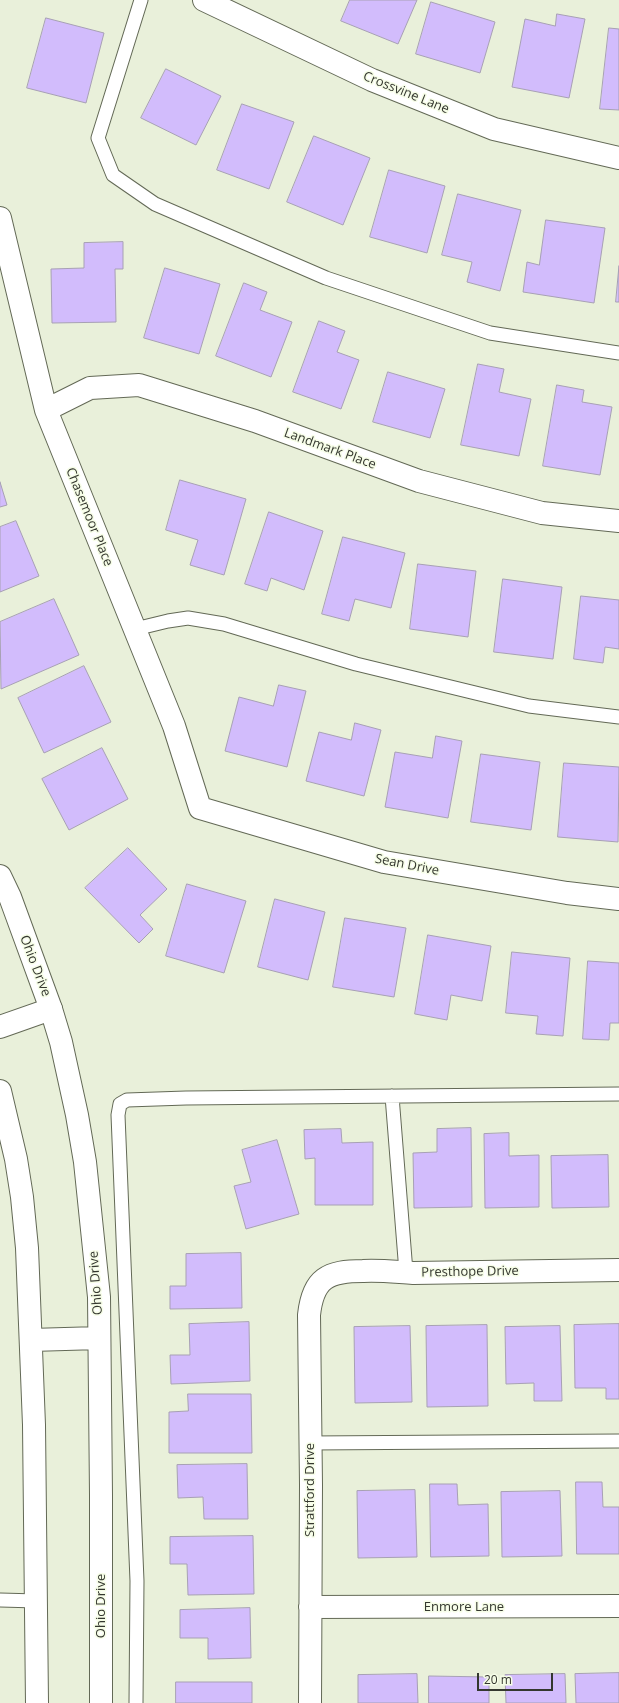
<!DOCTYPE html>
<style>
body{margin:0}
#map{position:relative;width:619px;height:1703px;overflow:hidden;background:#e9f0da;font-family:"Open Sans",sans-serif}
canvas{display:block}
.scale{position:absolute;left:477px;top:1673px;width:76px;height:18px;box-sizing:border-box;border:2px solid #34372f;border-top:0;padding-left:5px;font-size:12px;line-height:14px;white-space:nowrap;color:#34372f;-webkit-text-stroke:3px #f6fde7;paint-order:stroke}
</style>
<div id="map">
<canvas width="619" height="1703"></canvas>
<div class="scale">20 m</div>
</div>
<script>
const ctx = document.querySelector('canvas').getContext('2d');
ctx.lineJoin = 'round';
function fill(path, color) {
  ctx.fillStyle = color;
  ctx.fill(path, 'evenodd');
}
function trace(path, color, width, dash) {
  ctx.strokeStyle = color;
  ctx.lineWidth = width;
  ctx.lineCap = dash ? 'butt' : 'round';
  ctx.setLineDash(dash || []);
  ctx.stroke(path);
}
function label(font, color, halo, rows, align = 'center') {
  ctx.font = font + ' "Open Sans",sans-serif';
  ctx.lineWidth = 3;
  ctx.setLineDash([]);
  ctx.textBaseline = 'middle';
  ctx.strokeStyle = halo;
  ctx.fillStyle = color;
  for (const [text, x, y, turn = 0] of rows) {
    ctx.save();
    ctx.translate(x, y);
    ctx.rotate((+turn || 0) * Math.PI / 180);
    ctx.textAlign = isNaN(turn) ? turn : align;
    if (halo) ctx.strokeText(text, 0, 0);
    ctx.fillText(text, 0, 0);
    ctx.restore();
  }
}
const building = new Path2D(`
 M350,0H417L398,44L341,21Z
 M431,2L495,22L480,73L416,54Z
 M557,14L585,19L569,98L512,87L525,19L555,26Z
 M46,18L104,33L86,103L27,88Z
 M609,28L619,29V110L600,109Z
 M166,69L221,96L196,145L141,118Z
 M242,104L294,122L269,189L217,170Z
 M314,136L370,158L343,225L287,202Z
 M389,170L445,186L427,253L370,237Z
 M458,194L521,210L500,291L467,282L472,262L442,255Z
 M546,220L605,228L594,303L523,292L527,262L539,265Z
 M123,242V269H115L116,322L52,323L51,269L84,268V243Z
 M619,266V302H616Z
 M165,268L220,284L199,354L144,338Z
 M244,283L267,292L260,310L292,322L271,377L216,356Z
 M319,321L345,331L337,352L359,360L341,409L293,392Z
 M478,364L504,369L499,392L531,399L519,456L461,445Z
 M388,372L445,389L430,438L373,422Z
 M557,385L584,390L582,402L612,407L600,475L543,466Z
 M180,480L246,499L224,575L190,565L198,540L166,530Z
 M0,482L7,505L0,507Z
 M269,512L323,531L304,590L271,578L267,591L245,584Z
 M16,521L39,576L0,592V527Z
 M343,537L405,553L391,608L355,599L349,621L322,614Z
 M418,564L476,571L468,637L410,629Z
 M503,579L562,587L553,659L494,652Z
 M581,596L619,600V649L605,647L603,663L574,659Z
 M54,599L79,655L1,689L0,622Z
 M84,666L111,722L44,753L18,698Z
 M279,685L306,691L287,767L225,751L239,697L273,706Z
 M355,723L381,730L364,796L306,781L319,732L351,740Z
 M436,736L462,741L448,818L385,807L395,752L432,758Z
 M102,748L128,799L69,830L42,779Z
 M481,754L540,762L531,830L471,822Z
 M564,763L619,767L618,842L558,837Z
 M128,848L167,889L140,915L153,929L139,943L85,888Z
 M187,884L246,901L224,973L166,956Z
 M275,899L325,912L308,980L258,967Z
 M345,918L406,928L394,997L333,987Z
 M428,935L491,946L482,1001L451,995L447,1020L415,1014Z
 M512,952L570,958L563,1036L536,1034L538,1016L506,1013Z
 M588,961L619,963V1023H610L609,1040L583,1039Z
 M471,1128L472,1207L414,1208L413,1153L437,1152V1129Z
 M341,1129L342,1143L373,1142V1205H315V1158L305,1159L304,1130Z
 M509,1133V1156L539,1155V1207L485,1208L484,1134Z
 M277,1140L299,1214L246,1229L234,1186L251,1182L242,1150Z
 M608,1155L609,1207L552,1208L551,1156Z
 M241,1253L242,1308L170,1309V1286H186V1254Z
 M249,1322L250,1381L171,1384L170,1355H190L189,1324Z
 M619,1324V1399H606V1388H575L574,1325Z
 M487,1325L488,1406L427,1407L426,1326Z
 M410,1326L412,1402L355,1403L354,1327Z
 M560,1326L562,1401H534V1383L506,1384L505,1327Z
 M188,1394H251L252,1453H169V1412L188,1411Z
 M247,1464L248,1519H204L203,1497L178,1498L177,1465Z
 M576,1482H602L603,1507H619V1554H577Z
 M430,1484H457L458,1505L488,1504L489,1556L431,1557Z
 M415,1490L417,1557L358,1558L357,1491Z
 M560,1491L562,1556L502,1557L501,1492Z
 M253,1536L254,1594L188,1595L187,1564H170V1537Z
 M250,1608L251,1658L208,1659V1638H180V1610Z
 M619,1673V1703H576L575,1674Z
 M417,1674L418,1703H358V1675Z
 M565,1674L566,1703H506L505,1675Z
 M429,1676L489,1677V1703H429Z
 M176,1682H252V1703H176Z`);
fill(building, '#d2bcfc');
trace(building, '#a7a0b4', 1);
const service = new Path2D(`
 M141,0L98,138L113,175L155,204L326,278L490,333L619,353
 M135,629L168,621L188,618L224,624L356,664L529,706L619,717
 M392,1096L406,1272
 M310,1443L619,1441
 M0,1600L37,1601
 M136,1703L137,1581L118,1115L120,1104L127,1100L186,1098L619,1094`);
const minor = new Path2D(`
 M204,0L372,80L494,129L619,158
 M0,218L46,410L174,726L200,808L384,862L567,893L619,899
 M46,410L90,388L139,385L255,421L419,481L542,513L619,521
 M310,1607L619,1606
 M310,1703L311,1485L309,1315C313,1278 328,1271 363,1271C380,1270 396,1272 413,1273L619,1270`);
const tertiary = new Path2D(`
 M0,1027L51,1009`);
const secondary = new Path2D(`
 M0,876L10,897L51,1009L61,1042L77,1115L85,1162L99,1297L101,1495V1703
 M0,1091L16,1159L22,1197L27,1248L34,1425L37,1703
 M31,1340L99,1338`);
trace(service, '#636956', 15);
trace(minor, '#636956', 24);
trace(tertiary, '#636956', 24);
trace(secondary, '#636956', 24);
trace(service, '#fff', 13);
trace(minor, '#fff', 22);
trace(tertiary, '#fff', 22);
trace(secondary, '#fff', 22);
label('13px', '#34372f', '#f6fde7', [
 ["Crossvine Lane",406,93,22],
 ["Landmark Place",330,449,20],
 ["Chasemoor Place",89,517,68],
 ["Sean Drive",407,865,11],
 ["Ohio Drive",35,966,69],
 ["Presthope Drive",470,1272,-1],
 ["Ohio Drive",96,1283,-94],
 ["Strattford Drive",310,1490,-90],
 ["Ohio Drive",101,1606,-90],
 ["Enmore Lane",464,1607]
]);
</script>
